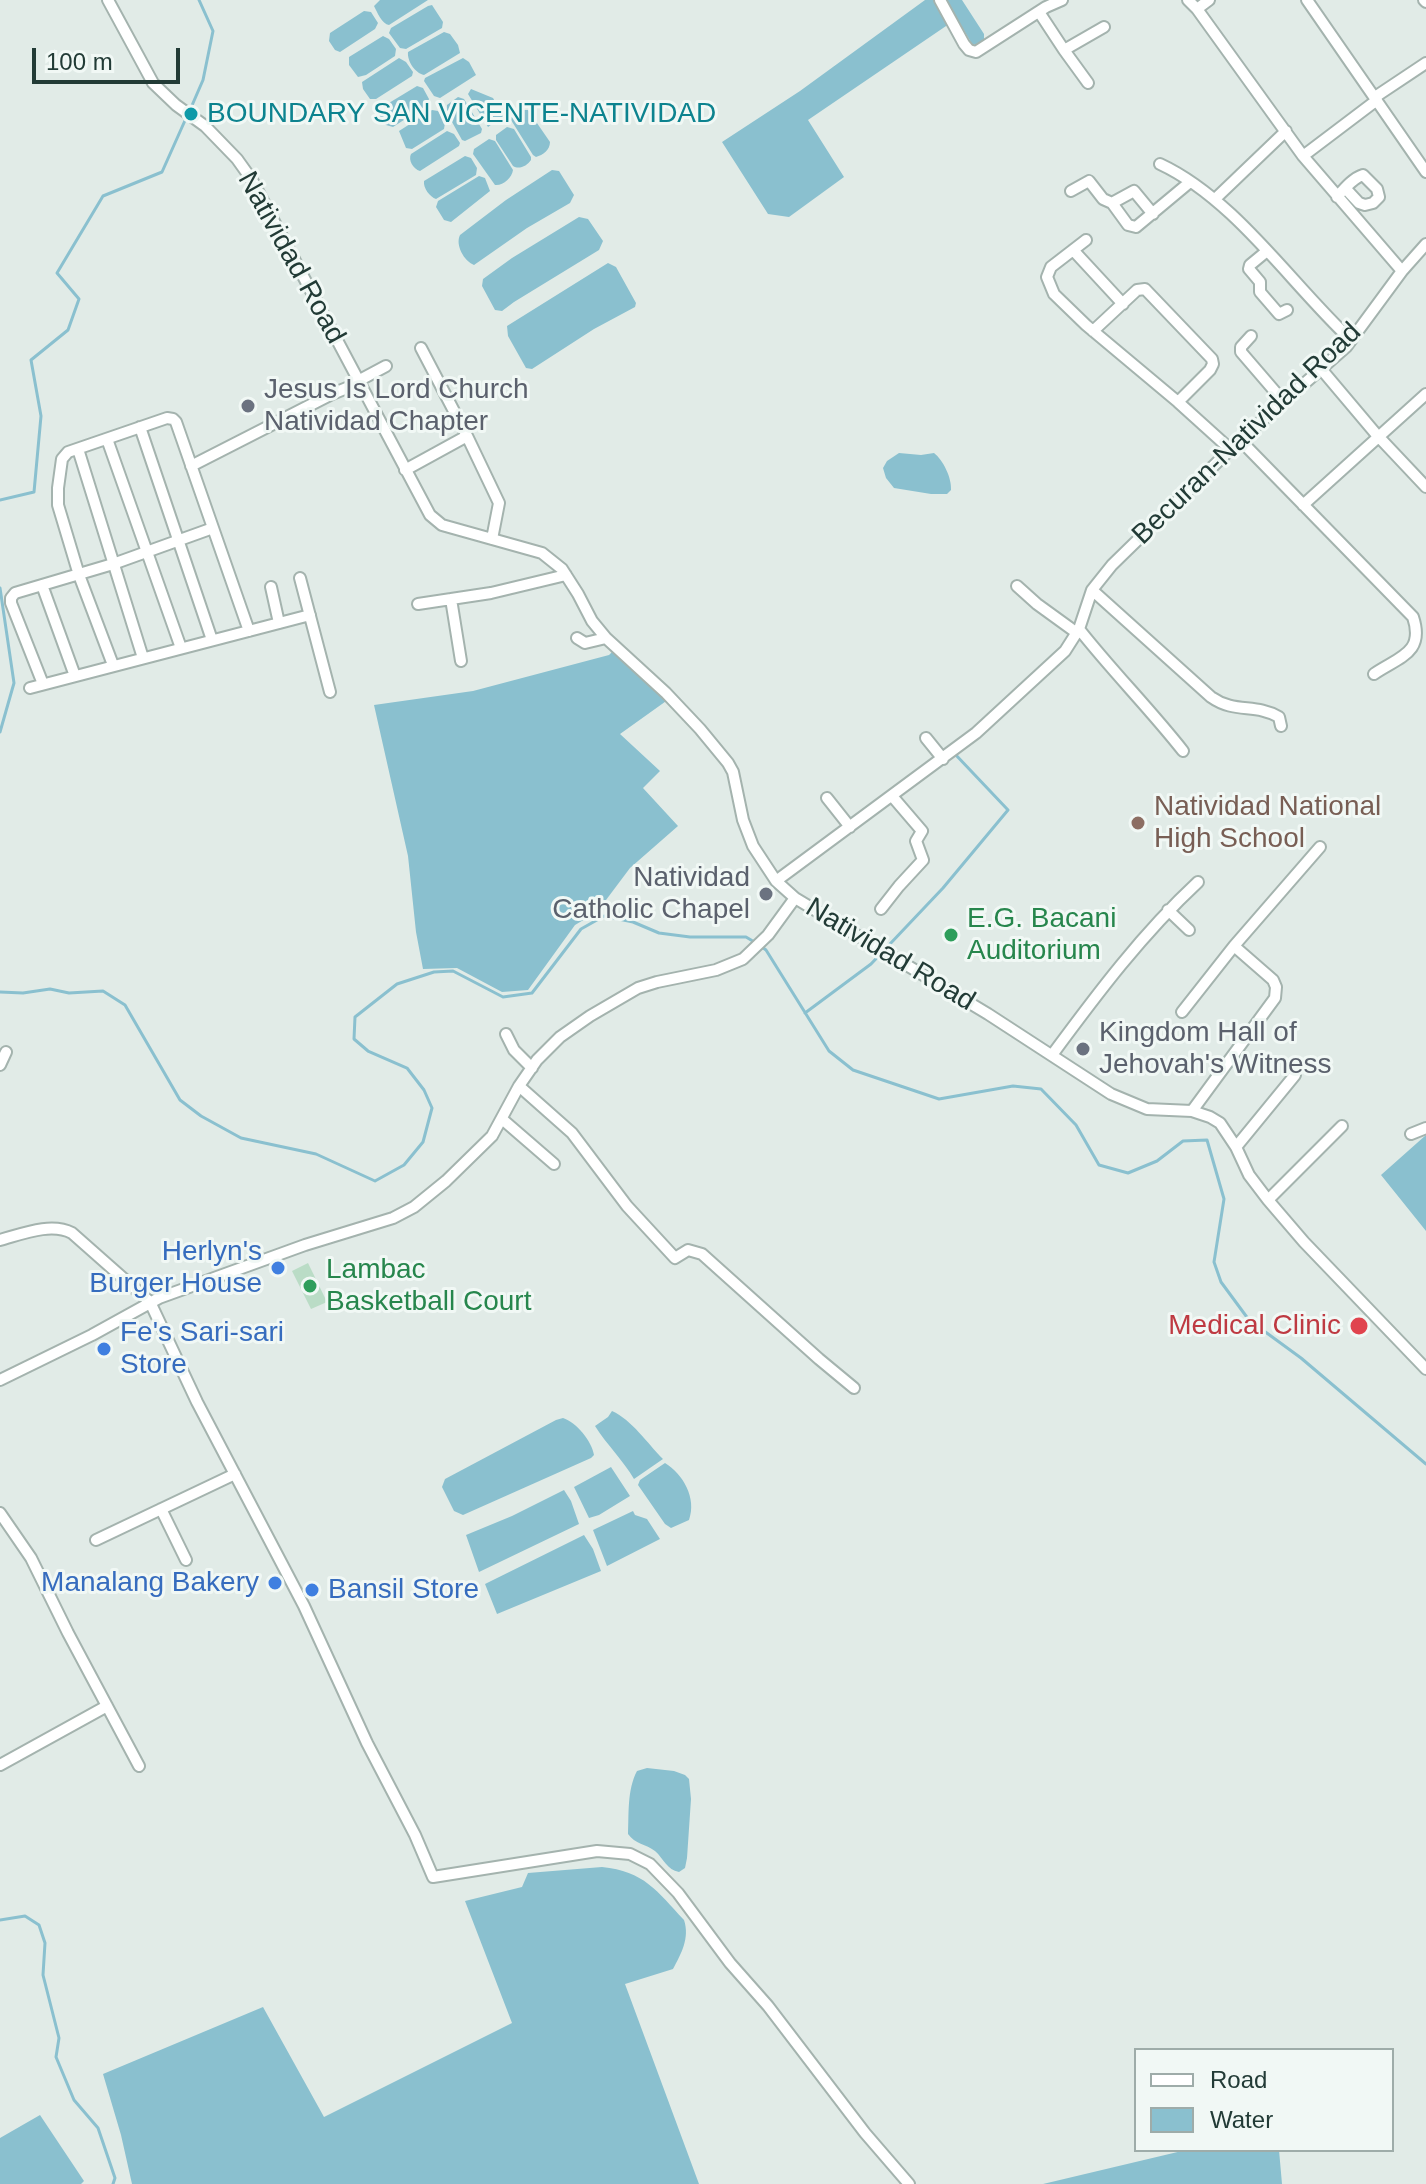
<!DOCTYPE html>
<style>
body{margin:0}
#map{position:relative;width:1426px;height:2184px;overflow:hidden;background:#e1ebe7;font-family:Helvetica,sans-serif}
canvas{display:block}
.legend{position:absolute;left:1134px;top:2048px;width:260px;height:104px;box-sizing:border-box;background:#f1f8f5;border:2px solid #9eaca9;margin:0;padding:10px 14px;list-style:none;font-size:24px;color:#223b36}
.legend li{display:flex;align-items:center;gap:16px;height:40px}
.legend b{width:40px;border:2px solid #9eaca9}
.scale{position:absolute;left:32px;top:48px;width:148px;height:36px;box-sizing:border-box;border:4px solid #223b36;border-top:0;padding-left:10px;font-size:24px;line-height:28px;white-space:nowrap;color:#223b36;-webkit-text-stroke:6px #f1f8f5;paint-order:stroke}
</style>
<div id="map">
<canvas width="1426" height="2184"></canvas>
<ul class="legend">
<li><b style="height:10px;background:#fff"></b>Road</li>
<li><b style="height:22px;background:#8ac0cf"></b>Water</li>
</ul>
<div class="scale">100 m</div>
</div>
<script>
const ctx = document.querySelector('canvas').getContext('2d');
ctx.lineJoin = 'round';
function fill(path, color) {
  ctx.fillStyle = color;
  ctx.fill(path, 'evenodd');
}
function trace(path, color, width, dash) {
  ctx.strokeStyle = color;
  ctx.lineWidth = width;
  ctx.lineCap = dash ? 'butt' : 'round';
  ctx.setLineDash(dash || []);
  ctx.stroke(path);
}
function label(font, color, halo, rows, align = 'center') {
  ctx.font = font + ' Helvetica,sans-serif';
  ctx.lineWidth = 6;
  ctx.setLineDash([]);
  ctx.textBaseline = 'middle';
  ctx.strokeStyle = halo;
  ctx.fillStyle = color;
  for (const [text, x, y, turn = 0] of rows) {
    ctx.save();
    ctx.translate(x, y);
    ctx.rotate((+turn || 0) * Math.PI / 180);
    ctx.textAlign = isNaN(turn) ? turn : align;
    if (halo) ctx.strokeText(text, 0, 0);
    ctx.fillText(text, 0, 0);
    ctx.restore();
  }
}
fill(new Path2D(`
 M308,1263L327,1302L311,1309L292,1271Z`), '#badcc6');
fill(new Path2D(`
 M380,0H428L389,25C382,24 377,12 374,6Z
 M925,0H935L949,24L808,120L844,177L789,217L768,214L722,142L800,91Z
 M946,0H962L984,34V40L977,45L972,44Z
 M432,5L443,22L442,28L406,49L400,48L389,33L391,28L428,6Z
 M364,11L371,12L378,23L375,29L340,52L335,50L329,41L330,33Z
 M444,32L450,34L458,45L460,53L424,75C415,73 407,61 408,52Z
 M383,36L389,39L396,49L395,56L366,75L358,77L349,65V57Z
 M399,58L406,62L413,72L412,76L376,99H370L363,89L362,82Z
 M463,58L469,62L476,75L440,98L434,96L424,81L425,78Z
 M417,86L423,88L429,99L427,105L393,127L386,125L379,116V109Z
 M471,89L493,98L503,116L488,127L468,94Z
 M458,97L464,99L482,129L481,133L465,141L462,140L447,113V105Z
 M432,110L438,111L445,123L444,129L412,149L406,148L399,131Z
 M522,110H528L550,142C550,150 543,155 536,157L533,155L511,120L512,115Z
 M507,127L514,129L531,157V160C527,166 519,170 513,166L496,140V135Z
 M447,131L454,134L460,143L459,146L420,171C413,169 408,160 411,154Z
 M489,139L495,141L513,170C512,178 503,186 495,185L473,154L474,149Z
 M465,156L471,158L477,168L476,175L436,199C430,197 423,188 424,181Z
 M552,170L559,171L574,195L570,203L527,228L474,265C464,261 455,245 460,235L506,200Z
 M479,176L485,178L490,191L451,222L444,220L436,207L438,201Z
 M579,217L588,219L603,241L599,250L514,302L502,311L495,310L482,286L483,279L512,258Z
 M608,263L616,267L636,303L635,307L594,329L532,369L526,368L508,336L507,326Z
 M899,453L921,455L934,453C943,460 952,478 951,490L947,494H931L894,488L886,478L883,468L887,461Z
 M612,652L669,699L620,734L660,771L643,788L678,826L630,868L597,912L575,925L528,990L502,992L457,968L423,969L416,932L408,856L374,705L473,691L609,655Z
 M1426,1135V1231L1381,1175Z
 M612,1411C632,1420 647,1443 663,1459L634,1479C623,1460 607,1445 595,1426L608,1417Z
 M563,1418C576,1422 592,1441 594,1455L591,1458L463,1515L454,1511L442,1487L445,1479L556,1420Z
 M665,1463C683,1474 697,1498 689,1520L671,1528L665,1524L638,1485L640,1480Z
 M611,1467L630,1496L599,1515L589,1518L574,1487Z
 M564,1490L571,1501L579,1524L479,1572L466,1535L512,1516Z
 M633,1511L635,1515L647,1519L660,1539L607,1566L593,1530Z
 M584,1535L593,1549L601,1571L497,1614L485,1584Z
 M647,1768L674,1771L685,1775L689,1779L691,1799L687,1858L685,1868L679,1872C667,1870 664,1859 655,1851C646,1844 635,1844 628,1834C629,1814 627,1790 637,1771Z
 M602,1867C644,1871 657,1891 684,1920C690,1938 681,1954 673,1969L625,1984L699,2184H132L121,2135L103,2074L263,2007L324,2117L512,2023L465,1901L522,1887L528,1873Z
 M40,2115L84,2181L81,2184H0V2138Z
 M1186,2150H1279L1282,2184H1043Z`), '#8ac0cf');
trace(new Path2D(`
 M190,110L203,80L213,31L199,0
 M0,500L34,492L41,416L31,360L68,330L79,299L57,273L103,196L162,172L187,116
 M0,588L14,683L0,732
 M762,947L766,950L829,1051L853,1070L939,1099L1013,1086L1041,1089L1076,1125L1099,1165L1128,1173L1157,1161L1183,1141L1207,1140L1224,1199L1214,1262L1221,1282L1249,1320L1301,1358L1426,1464
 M0,992L23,993L50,989L69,993L103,991L125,1005L180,1100L201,1116L241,1138L316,1154L375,1181L404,1165L423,1142L432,1108L424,1090L407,1068L368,1051L354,1039L355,1017L397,984L434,972L453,971L503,997L532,993L581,929L604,916L633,922L659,933L690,937H746L756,943
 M805,1013L871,964L943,888L1008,810L954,753
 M0,1920L25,1916L39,1925L45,1943L43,1975L59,2038L56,2057L74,2100L98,2128L115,2178L113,2184`), '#8ac0cf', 3);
const minor = new Path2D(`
 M108,0L153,83L176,105L205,126L237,159L252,180L430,515L442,525L542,553L562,569L578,594L592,621L606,638L666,693L700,729L728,763L733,772L743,820L753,846L776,881L795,898L988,1014L1111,1094L1147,1109L1192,1111L1210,1117L1220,1123L1236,1147L1249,1175L1268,1200L1304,1242L1426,1369
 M940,0L964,44L969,50L976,52L1046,7L1062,0
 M1188,0L1197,9L1303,156L1402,271
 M1307,0L1426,172
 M1424,0L1426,2
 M1197,9L1209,0
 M1039,12L1064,50L1088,83
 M1064,50L1104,27
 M1375,97L1426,63
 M1303,156L1377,100
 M1160,164C1235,199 1291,284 1351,340
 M1071,191L1089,181L1103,199L1112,203
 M1337,197C1344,189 1353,178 1363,175L1377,189L1379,197L1373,203L1365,205L1359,203L1345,188
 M1215,199L1286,131
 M1153,214L1134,191L1112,203L1128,225L1136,227L1190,182
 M1086,240L1051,267L1047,277L1054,294L1086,325L1178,402L1230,449
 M1073,250L1123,304
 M1267,251L1250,265L1249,269L1260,282V292L1279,314L1287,310
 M1093,331L1137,290L1145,289L1212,359L1213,364L1210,370L1178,402
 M1251,336L1241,347V352L1284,402
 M1322,370L1376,434L1426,487
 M358,381L386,366
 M140,427L212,640
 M467,436L499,503L492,539
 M107,439L181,648
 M1240,440L1413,617C1425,653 1399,657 1374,674
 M78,449L143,658
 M191,466L332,394L359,383
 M405,470L467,436L421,348
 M1303,505L1426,394
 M300,578L330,692
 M42,585L75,676
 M1017,586L1037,604L1077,633
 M271,587L279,623
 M1092,590L1211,697C1235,714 1255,703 1279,717L1281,726
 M451,599L461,661
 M418,604L491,593L566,575
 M1079,629C1112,671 1150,709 1183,751
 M577,638L585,643L606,638
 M113,665L79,575L58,505V488L62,459L68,452L167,418L173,419L176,422L249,631
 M43,684L11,603V598L15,593L113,564L213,528
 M30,688L310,615
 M926,738L943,759
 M827,798L850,827
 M776,881L976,733L1065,651L1079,629L1092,590L1112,565L1240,440L1346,347L1402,271L1426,244
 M881,909L899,886L923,860L916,841L922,831L892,796
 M1168,910L1189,930
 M1234,946L1320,847
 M1182,1012L1234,946L1273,980L1276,987L1275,998L1192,1111
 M506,1034L514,1050L532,1068
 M1052,1055C1097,994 1142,934 1198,882
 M0,1065L6,1052
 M519,1086L572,1133L627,1206L675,1258L688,1250L702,1254L819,1359L854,1388
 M502,1119L554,1164
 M1411,1134L1426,1128
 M1236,1147L1295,1075
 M1268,1200L1342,1126
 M0,1240C22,1234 51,1222 72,1233L150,1302L197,1402L304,1606L367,1743L415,1835L433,1877L597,1851L630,1854L650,1864L678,1893L730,1963L768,2006L865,2133L909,2184
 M0,1380L92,1335L159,1298L305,1245L393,1218L414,1207L446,1181L492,1136L519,1086L537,1060L560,1037L590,1016L638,988L657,982L716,970L743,959L768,935L795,898
 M161,1509L186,1560
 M0,1513L31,1558L68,1633L139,1766
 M96,1540L235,1474
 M0,1765L107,1706`);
trace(minor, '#a4b3ae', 14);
trace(minor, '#fff', 10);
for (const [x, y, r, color] of [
 [191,114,8,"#0f9aa8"],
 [248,406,8,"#6b7280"],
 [1138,823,8,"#8d6e63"],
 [766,894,8,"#6b7280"],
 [951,935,8,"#2e9e5b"],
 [1083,1049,8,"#6b7280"],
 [278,1268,8,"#3f7fe0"],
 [310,1286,8,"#2e9e5b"],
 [1359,1326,10,"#e0444e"],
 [104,1349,8,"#3f7fe0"],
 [275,1583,8,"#3f7fe0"],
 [312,1590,8,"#3f7fe0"]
]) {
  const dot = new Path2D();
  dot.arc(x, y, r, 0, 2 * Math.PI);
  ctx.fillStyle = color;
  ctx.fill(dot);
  trace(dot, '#f1f8f5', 3);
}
label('28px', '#0d838f', '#f1f8f5', [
 ["BOUNDARY SAN VICENTE-NATIVIDAD",207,114]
], 'left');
label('28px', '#223b36', '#f1f8f5', [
 ["Natividad Road",291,258,61],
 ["Becuran-Natividad Road",1247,434,-44],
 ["Natividad Road",890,955,31]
]);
label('28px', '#5b616d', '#f1f8f5', [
 ["Jesus Is Lord Church",264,390],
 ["Natividad Chapter",264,422],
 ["Natividad",750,878,"right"],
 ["Catholic Chapel",750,910,"right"],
 ["Kingdom Hall of",1099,1033],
 ["Jehovah's Witness",1099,1065]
], 'left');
label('28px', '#785e54', '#f1f8f5', [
 ["Natividad National",1154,807],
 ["High School",1154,839]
], 'left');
label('28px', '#27864d', '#f1f8f5', [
 ["E.G. Bacani",967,919],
 ["Auditorium",967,951],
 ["Lambac",326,1270],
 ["Basketball Court",326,1302]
], 'left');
label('28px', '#366cbe', '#f1f8f5', [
 ["Herlyn's",262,1252],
 ["Burger House",262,1284],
 ["Fe's Sari-sari",120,1333,"left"],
 ["Store",120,1365,"left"],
 ["Manalang Bakery",259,1583],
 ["Bansil Store",328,1590,"left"]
], 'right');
label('28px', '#be3a42', '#f1f8f5', [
 ["Medical Clinic",1341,1326]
], 'right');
</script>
